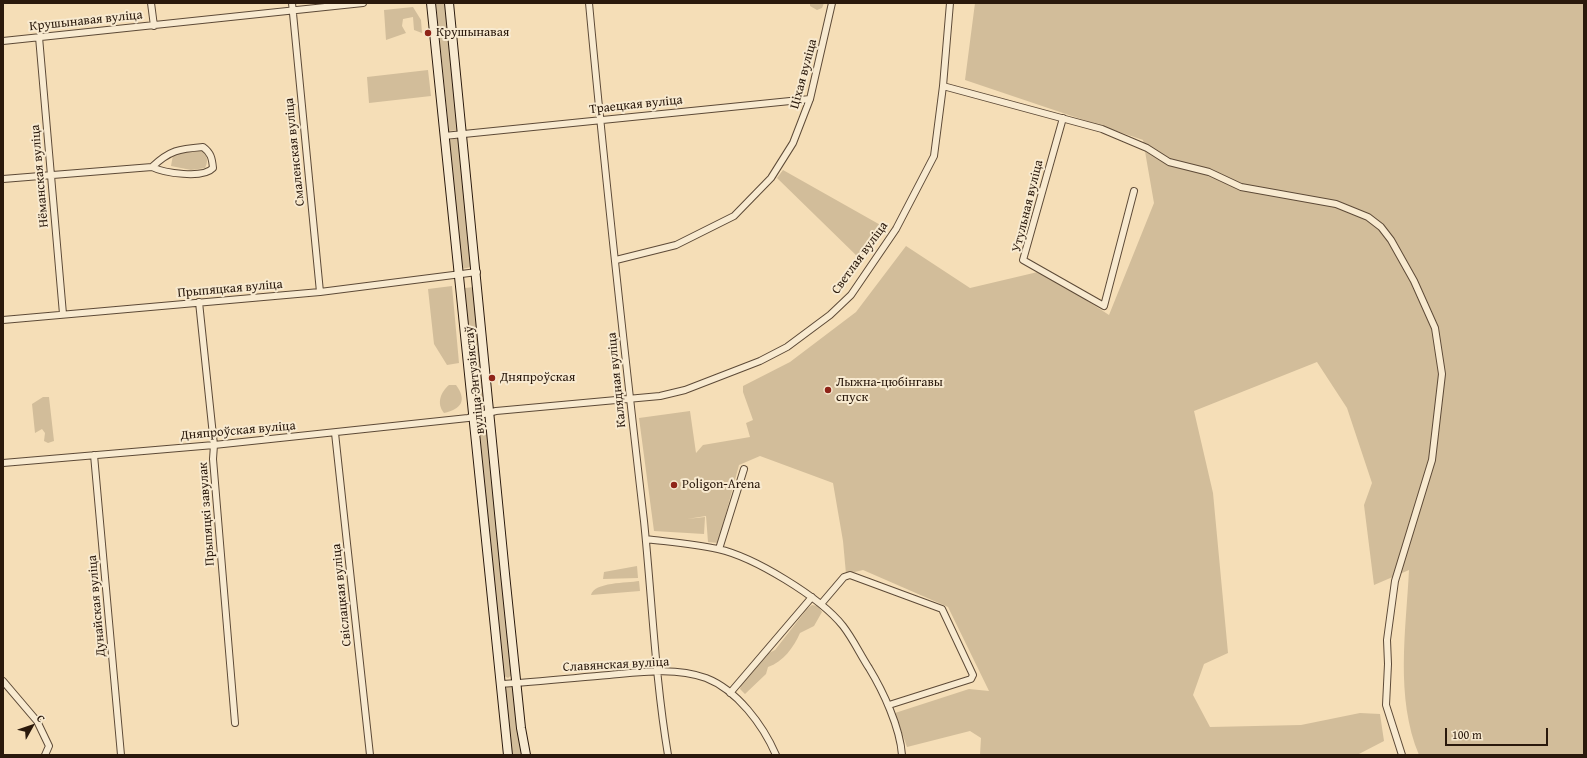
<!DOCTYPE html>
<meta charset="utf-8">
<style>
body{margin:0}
#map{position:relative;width:1587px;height:758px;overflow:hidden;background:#f5deb7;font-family:"Gentium Book Plus",serif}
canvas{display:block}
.frame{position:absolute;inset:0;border:4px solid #2a190c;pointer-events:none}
.north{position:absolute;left:12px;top:706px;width:40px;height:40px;-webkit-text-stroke:3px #f8ead0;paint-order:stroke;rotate:50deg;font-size:11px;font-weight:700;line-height:16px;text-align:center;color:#2a190c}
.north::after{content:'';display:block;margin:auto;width:14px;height:18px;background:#2a190c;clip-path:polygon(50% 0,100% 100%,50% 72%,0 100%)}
.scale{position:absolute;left:1445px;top:728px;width:103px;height:18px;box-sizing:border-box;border:2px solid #2a190c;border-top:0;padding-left:5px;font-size:12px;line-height:14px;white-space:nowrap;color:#2a190c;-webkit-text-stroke:3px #f8ead0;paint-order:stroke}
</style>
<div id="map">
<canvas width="1587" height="758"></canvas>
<div class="frame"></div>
<div class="north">С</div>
<div class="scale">100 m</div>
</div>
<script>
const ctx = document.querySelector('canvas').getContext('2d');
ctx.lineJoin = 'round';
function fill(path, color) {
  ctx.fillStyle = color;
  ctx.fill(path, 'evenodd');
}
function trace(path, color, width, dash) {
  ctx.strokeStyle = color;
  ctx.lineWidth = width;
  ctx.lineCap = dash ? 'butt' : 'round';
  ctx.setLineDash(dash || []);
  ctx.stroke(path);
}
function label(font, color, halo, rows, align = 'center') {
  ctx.font = font + ' "Gentium Book Plus",serif';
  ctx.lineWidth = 4;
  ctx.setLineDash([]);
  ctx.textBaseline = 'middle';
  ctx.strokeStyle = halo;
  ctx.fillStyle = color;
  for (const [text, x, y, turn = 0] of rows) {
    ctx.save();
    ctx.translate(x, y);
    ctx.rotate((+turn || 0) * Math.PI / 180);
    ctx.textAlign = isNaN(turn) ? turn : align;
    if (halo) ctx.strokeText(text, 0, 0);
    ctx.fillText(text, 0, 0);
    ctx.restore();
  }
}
fill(new Path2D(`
 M436,3H446L458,130L449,131Z
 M810,3H824L822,8L817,10L810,6Z
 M975,3H1584V755H1419C1395,697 1406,631 1409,570L1374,585L1364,505L1372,483L1347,408L1317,362L1194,411L1213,493L1228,653L1204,664L1193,695L1210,727L1301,725L1360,713L1380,714L1384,741L1357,755H980L981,738L970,731L907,747L895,713L969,689L989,691L948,607L863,570L846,574L843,541L833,483L760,456L739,465L718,543L708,542L706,516L687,519L705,517L704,534L654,531L639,418L690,411L696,453L703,445L750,437L746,423L753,420L743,392V386L790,362L856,312L906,246L970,288L1042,271L1109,315L1154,203L1143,140L965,80Z
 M413,7L421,20L422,33L414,30L413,17L403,19L402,26L406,33L386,40L384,10Z
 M428,70L431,96L369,103L367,77Z
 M454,139H459L471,267L462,269L449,140Z
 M192,150L203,151C208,157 208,162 205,168L191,170L171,166L173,155Z
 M783,170L884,227L860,259L777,178Z
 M452,286L459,363L447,365L434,344L428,289Z
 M474,287L485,406L481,408L476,406L465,288Z
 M449,385H456C467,400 462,409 444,413C436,403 441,392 449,385Z
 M43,397H49L54,441L48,443L44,441L45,433L42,429L35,433L32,404Z
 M483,420L488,423L512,675L508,678L502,675L479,423Z
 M637,566L638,578L603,579L604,572Z
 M639,581L640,591L591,595C594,582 627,583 639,581Z
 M812,605L818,606L822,612L814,626L800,633C794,647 783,662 768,667L766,674L745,694L740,689L741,685L769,653L775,650L807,609Z
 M512,686L513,688L522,755H512L505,690L507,687Z`), '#d2bd9a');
const street = new Path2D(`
 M151,3L154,26
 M292,3L320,292
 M589,3C605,176 624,348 644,521C652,599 655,677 668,755
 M39,37L63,314
 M3,41L363,3
 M943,86L1102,129L1147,148L1169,162L1209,172L1241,187L1336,204L1368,217L1381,227L1391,240L1414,281L1435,328L1442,374L1432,460L1395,581L1387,640L1388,664L1386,705L1402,755
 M1063,118L1023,260L1104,306L1134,191
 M444,136L810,99
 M3,179L152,167C164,173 203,179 213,168C212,158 211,153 203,147C179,149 170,150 152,167
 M616,260L676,245L734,216L771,178L793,143L810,99L832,3
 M199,302L214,445L213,459L235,723
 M3,320L320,292L477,272
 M335,433L370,755
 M94,455L121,755
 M3,463L214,445L468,418L496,411L660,396L685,390L760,361L787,347L830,315L851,295L896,229L934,156L943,86L950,3
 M646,539C670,542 694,544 718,549C754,557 820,597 843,626C853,639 860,654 869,668C883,691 900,727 902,755
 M719,549L744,469
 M821,604L844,577L850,575L942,609L973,675L971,679L889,705
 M3,681L37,721L49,746L45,755
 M500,684C536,682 573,678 609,675C641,672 675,667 706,678C737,690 763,725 776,755
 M730,693L812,597`);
const secondary = new Path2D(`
 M431,3L508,755
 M449,3L505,574L521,728L526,755`);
trace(street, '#5d4a37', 8);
trace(secondary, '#2a190c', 10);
trace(street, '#f8ead0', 6);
trace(secondary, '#f8ead0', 8);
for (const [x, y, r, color] of [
 [428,33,4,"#8f2418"],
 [492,378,4,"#8f2418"],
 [828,390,4,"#8f2418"],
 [674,485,4,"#8f2418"]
]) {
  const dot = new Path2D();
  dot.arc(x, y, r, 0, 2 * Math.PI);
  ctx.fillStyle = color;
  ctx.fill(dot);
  trace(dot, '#f8ead0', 1.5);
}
label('13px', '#2a190c', '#f8ead0', [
 ["Крушынавая вуліца",86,21,-6],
 ["Ціхая вуліца",804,74,-75],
 ["Траецкая вуліца",636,105,-6],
 ["Смаленская вуліца",295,152,-96],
 ["Нёманская вуліца",40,176,-95],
 ["Утульная вуліца",1028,206,-76],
 ["Светлая вуліца",860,258,-54],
 ["Прыпяцкая вуліца",230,289,-5],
 ["вуліца Энтузіястаў",475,380,-96],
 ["Калядная вуліца",617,380,-96],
 ["Дняпроўская вуліца",238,431,-5],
 ["Прыпяцкі завулак",207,514,-94],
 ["Свіслацкая вуліца",342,595,-96],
 ["Дунайская вуліца",97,606,-95],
 ["Славянская вуліца",616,665,-3]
]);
label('13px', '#2a190c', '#f8ead0', [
 ["Крушынавая",436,33],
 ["Дняпроўская",500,378],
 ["Лыжна-цюбінгавы",836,383],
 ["спуск",836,398],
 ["Poligon-Arena",682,485]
], 'left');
</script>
